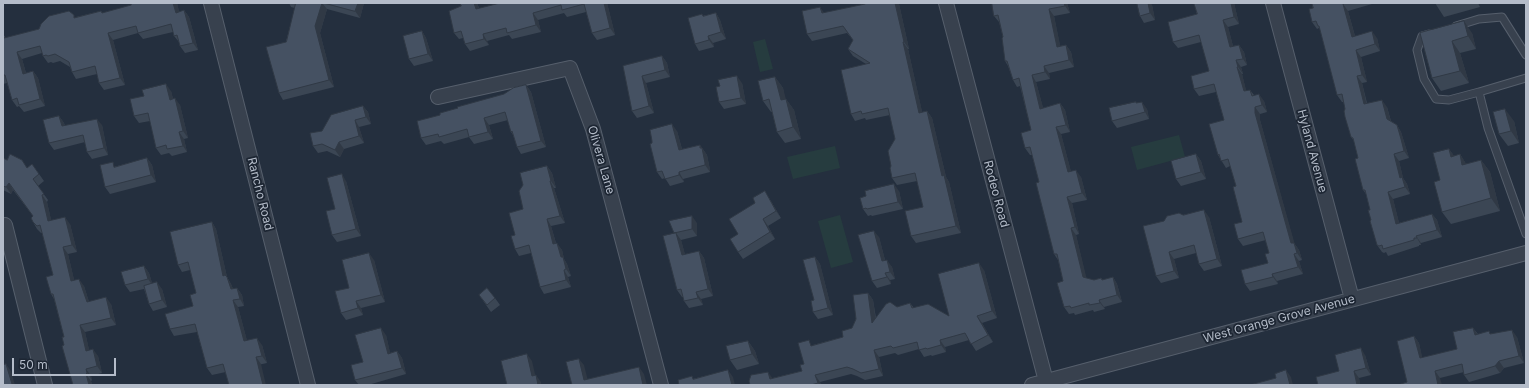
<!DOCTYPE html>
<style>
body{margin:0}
#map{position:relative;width:1529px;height:388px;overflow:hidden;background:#242f3e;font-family:Inter,sans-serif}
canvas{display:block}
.frame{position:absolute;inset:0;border:4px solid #b4bcc9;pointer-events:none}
.scale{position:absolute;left:12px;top:358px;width:104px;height:18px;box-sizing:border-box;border:2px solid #b4bcc9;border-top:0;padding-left:5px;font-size:12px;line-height:14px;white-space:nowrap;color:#b4bcc9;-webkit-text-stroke:3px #1d2633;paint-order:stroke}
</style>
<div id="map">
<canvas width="1529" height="388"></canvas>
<div class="frame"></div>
<div class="scale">50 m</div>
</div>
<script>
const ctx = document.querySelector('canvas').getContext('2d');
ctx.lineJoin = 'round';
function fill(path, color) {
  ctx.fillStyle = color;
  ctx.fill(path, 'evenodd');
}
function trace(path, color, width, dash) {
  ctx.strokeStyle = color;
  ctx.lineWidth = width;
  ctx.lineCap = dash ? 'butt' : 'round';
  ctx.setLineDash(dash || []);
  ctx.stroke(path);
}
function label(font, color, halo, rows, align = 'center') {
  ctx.font = font + ' Inter,sans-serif';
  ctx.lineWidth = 3.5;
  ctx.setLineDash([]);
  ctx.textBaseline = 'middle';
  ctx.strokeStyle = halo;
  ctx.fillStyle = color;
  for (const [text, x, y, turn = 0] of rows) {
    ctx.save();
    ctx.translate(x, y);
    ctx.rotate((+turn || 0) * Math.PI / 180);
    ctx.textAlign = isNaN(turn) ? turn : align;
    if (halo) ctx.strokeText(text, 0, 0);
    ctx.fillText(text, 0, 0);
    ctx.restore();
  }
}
fill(new Path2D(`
 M765,39L773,69L760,72L753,42Z
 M1179,135L1185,157L1137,170L1131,147Z
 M835,146L840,168L793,179L787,157Z
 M840,215L853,262L831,268L818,221Z`), '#263c3f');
const service = new Path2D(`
 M1456,26L1479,19L1502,17L1526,55
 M1429,34L1422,36L1417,50L1424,79L1436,99L1449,100L1479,92
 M1526,78L1479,92L1488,128L1526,234`);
const minor = new Path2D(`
 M211,3L308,385
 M946,3L1047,385
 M1273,3L1352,299
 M438,97L570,68L593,129L661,385
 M5,225L45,385
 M1032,385L1526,253`);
trace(service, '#565f6c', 9);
trace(minor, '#565f6c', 16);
trace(service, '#38414e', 7);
trace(minor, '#38414e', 14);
fill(new Path2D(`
 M177,3L179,12L184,10L189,17L198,50L185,53L180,46L179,42L174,36L173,32L143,39L138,33L113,40L125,85L104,90L99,83L97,74L76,79L72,72L70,67L60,61L53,63L51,62L48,63L43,56L42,53L22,59L26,73L33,71L38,78L45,106L24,112L19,106L17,107L12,100L7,83L3,84V34L6,38L39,29L76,17L101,11L102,13Z
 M289,3H364L360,18L327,9L320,33L334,87L283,100L279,93L286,42L295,8L291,7Z
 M460,3H477L479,8L607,3L615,35L597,40L592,33L586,12L567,17L564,13L538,20L541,32L512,39L509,35L487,41L489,45L470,51L465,44L463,38L459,39L454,33L461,6Z
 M865,3H898L899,4L909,49H908L922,112L927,111L932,118L946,177L949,182L961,233L916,243L911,236L923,207L917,181L897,185L892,178L891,166L895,139L890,115L866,120L865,118L855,121L851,114L866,64L853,56L848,49L853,40L847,33L812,41L807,34L825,13L865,4Z
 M992,3H1067L1070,13L1054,16L1060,46L1066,45L1071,52L1074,67L1049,73L1050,79L1036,82L1043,108L1060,103L1065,110L1070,132L1061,134L1071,172L1081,177L1087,200L1072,203L1079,234L1076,235L1086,278L1094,280L1101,278L1103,280L1113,277L1117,284L1122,302L1104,307L1105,309L1094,312L1093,310L1075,315L1074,313L1069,314L1064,307L1063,281L1058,260L1054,254L1039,182L1032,155H1030L1025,148L1031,130L1020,86L1017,87L1013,80L1008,66L1005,61L1003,37L999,22L994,16Z
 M1194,3H1234L1239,24L1228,27L1233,46L1239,45L1244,52L1247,65L1241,67L1243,74H1242L1246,91L1250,90L1254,95L1264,101L1267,112L1260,114V120L1294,243L1299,250L1302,260L1299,261L1303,274L1277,281L1278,284L1250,291L1245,284L1268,263L1269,253L1266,240L1243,246L1238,239L1242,222L1236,186L1230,166L1226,168L1218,155L1224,120L1216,92L1199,96L1194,89L1209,71L1201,42L1178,48L1173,42L1197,14Z
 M1312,3H1371L1372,4L1348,11L1355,36L1377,38L1380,51L1361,57L1367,82L1362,83L1367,103L1387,107L1391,121L1397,125L1401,132L1409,158L1399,161L1403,178L1407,184L1410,194L1393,199L1399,223L1432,214L1437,220L1442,237L1421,243V245H1419V246L1388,256L1386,252L1384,253L1382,252L1377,245L1371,220L1370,210L1366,194L1363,190L1358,158L1354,141L1351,137L1344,102H1342L1337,95L1320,29L1319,28L1317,29L1312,22L1313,8Z
 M1435,3H1478L1480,7L1444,17Z
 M1152,5L1155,20L1144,23L1140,16Z
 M716,13L720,20L726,39L713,43L714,47L699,51L695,44L703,16Z
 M422,31L426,38L433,61L414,66L409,59Z
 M1420,33H1472L1476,49L1460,53L1469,83L1441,91L1432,78Z
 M662,56L667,63L670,77L646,83L654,113L637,118L632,111L623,66Z
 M775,77L783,88L785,99H786L794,110L801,139L785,143L777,132L772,112H771L763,101Z
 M742,83L746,104L724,109L719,102L720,86Z
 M526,85L531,92L546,147L521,154L517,147L513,135L511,132L508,120L489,125L493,139L474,144L469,137L444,144L441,141L426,145L421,138L504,94Z
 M171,91L173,99L180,105L188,138L184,139L187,152L172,156L169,153L161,155L156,148L150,121L139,123L134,116Z
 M1137,103L1147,109L1149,119L1117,128L1112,121Z
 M363,106L368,112L371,124L359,127L364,143L344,149L340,157L327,151L318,153L313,146L322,131Z
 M59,116L64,123L65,126L102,125L108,155L92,159L87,152L85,142L54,150L49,143Z
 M1514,121L1519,143L1508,146L1499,134Z
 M677,131L682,149L700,145L707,155L710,170V172L683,179L684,182L670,186L665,178L662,179L657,172L652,143Z
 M1449,149L1454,156L1460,154L1466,164L1481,160L1490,172L1500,211L1451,224L1442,212L1440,180Z
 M1196,154L1201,161L1206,179L1181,186L1176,179Z
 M3,158L7,160L27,168L32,164L44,181L38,186L48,200L47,202L51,220L70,224L77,252L68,254L74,280L84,286L89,302L111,304L116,325L85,332L89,350L98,356L102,373L91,376L92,380L91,381L92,385H73L64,345V337L54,299L51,294L53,275L42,233H41L37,229L33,222V216L13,190L11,194L3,190Z
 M147,158L152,165L156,182L110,194L105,187Z
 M547,166L552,173L556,188H554L565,223L551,226L556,243L562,250L564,259L567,264L571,276L568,277L571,287L544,294L540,287L531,253L519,256L515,249V235L523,209Z
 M346,181L361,236L337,242L332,235Z
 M899,191L903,209L872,216L871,215L868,216L863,209Z
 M769,198L781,218L768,226L775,239L743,259L738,252V234Z
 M1183,215L1209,217L1222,266L1204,271L1199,264L1196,253L1174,259L1179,278L1161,283L1156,276L1164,221Z
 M212,222L216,229L227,277L231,284L233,289L237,288L242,295L244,306L238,307L247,341L262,345L267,363L212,375L207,368L197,332L174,336L170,329L193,306L196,293L190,270L182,272L178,265Z
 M697,223V236L681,240L685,255L699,251L704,258L713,296L701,299L703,305L689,308L684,301L683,297H682L677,290L674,233Z
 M879,237L885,260L892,267L895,279L890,280L891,284L877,288L872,281Z
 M815,257L820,264L833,315L818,319L813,312Z
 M374,260L385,302L361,308L363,315L346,320L341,313L349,288Z
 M144,266L149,273L152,283L162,289L167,307L153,311L149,304L144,289L130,292L125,285Z
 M984,270L997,318L982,323L993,342L976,351L969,340L945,347L946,352L932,356L931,355L924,357L919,349L898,355L895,353L879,357L883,376L865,380L857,376L851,374L820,382L821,385H750L773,378L802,371L804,364L813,345L843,337L852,328L856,319L868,293L873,300L876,318L897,307L910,303L914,308L949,316Z
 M479,295L495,298L500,305L491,312Z
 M1473,328L1478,334H1491L1517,337L1524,363L1504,368L1500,373L1490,376L1469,382L1464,375V372L1440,378L1407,382L1414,336L1419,343L1422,358L1457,349Z
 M386,335L390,353L397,351L402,358L406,374L368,385H359L355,380L363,362Z
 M748,341L755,351L759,364L737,370L730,360Z
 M1365,355L1371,375L1359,378L1360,385H1318Z`), '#3b4654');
fill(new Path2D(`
 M173,3H177L181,19L176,13Z
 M322,3L327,9L320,33L334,87L329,80L315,26Z
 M358,3H364L360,18L355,11Z
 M474,3H477L481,16L476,9Z
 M604,3H607L615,35L610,28Z
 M895,3H898L899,4L909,49L904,42Z
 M1064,3H1067L1070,13L1065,6Z
 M1148,3H1151L1152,5L1155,20L1150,13Z
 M1231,3H1234L1239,24L1234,17Z
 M1343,4L1348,11L1357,44L1352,37Z
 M820,7L825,14L822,13Z
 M1049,9L1054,16L1062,54L1057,47Z
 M184,10L189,17L198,50L193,43Z
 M533,13L538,20L541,32L536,25Z
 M716,13L720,20L726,39L721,32Z
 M1223,20L1228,27L1235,54L1230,47Z
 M1464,21L1472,33L1476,49L1468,36Z
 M422,31L426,38L433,61L428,54Z
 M1372,31L1377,38L1380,51L1375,44Z
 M108,33L113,40L125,85L120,78Z
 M483,34L487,41L489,45L484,39Z
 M708,36L713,43L714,47L709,40Z
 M1452,41L1460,53L1469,83L1460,71Z
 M903,42L908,49L924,120L919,113Z
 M1066,45L1071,52L1074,67L1069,60Z
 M1239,45L1244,52L1247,65L1243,59Z
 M1356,50L1361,57L1367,82L1362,75Z
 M17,52L22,59L28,81L23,74Z
 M662,56L667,63L670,77L665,70Z
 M1236,60L1241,67L1243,74L1238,67Z
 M1044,66L1049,73L1050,79L1045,72Z
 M1237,67L1242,74L1248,98L1244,91Z
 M33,71L38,78L45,106L40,99Z
 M1032,75L1036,82L1045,115L1040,109Z
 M642,76L646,83L654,113L649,106Z
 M737,76L742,83L746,104L741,98Z
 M1357,76L1362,83L1368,111L1364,104Z
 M775,77L783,88L789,111L781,100Z
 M166,84L171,91L175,107L170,100Z
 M526,85L531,92L546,147L541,141Z
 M1259,94L1264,101L1267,112L1262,105Z
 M175,98L180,105L188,138L183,131Z
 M786,99L794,110L801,139L793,127Z
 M1382,100L1387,107L1392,126L1387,119Z
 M1142,102L1147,109L1149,119L1145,112Z
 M1060,103L1065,110L1070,132L1066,125Z
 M363,106L368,112L371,124L366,117Z
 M1255,107L1260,114V120L1295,245L1294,243L1299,250L1302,260L1297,253L1291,243L1255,113Z
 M1505,109L1514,121L1519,143L1511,131Z
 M927,111L932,118L946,177L949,182L961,233L956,226L942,176Z
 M59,116L64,123L67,133L62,126Z
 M484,118L489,125L493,139L488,132Z
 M97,119L102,125L108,155L104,148Z
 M355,120L359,127L364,143L359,136Z
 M672,124L677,131L684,157L679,150Z
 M1397,125L1401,132L1409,158L1404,151Z
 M1056,127L1061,134L1073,179L1068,172Z
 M179,132L184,139L187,152L183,146Z
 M339,142L344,149L340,157L335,150Z
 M700,145L707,155L710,170V172L705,165Z
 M1449,149L1458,161L1451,157Z
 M1196,154L1201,161L1206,179L1201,172Z
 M1394,154L1399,161L1403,178L1407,184L1410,194L1405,187L1400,178Z
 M1460,154L1468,167L1462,165Z
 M147,158L152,165L156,182L151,175Z
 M1481,160L1490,172L1500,211L1491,198Z
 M547,166L552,173L556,188L551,181Z
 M1076,170L1081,177L1087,200L1082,193Z
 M679,172L683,179L684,182L679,175Z
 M342,174L346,181L361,236L356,229Z
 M550,181L554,188L565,223L560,216Z
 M9,183L13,190L11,194L6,187Z
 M894,184L899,191L903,209L898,202Z
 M765,191L769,198L781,218L776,211Z
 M1388,192L1393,199L1401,231L1396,224Z
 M42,195L47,202L53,228L48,221Z
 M1067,197L1072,203L1079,234L1075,227Z
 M1204,210L1209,217L1222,266L1217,259Z
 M1432,214L1437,220L1442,237L1437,230Z
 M692,216L697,223V236L692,229Z
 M65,217L70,224L77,252L72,245Z
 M547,219L551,226L558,251L553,244Z
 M763,219L768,226L775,239L770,232Z
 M212,222L216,229L227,277L231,284L236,296L231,289L223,276Z
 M1071,228L1076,235L1088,284L1083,277Z
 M874,231L879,237L887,268L882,261Z
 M676,233L681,240L687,262L682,255Z
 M1416,236L1421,243V245L1417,238Z
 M557,243L562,250L564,259L567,264L571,276L566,269L561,257Z
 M63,247L68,254L76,288L71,281Z
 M699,251L704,258L713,296L708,289Z
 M1169,252L1174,259L1179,278L1174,271Z
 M369,253L374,260L385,302L381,295Z
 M1294,254L1299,261L1303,274L1298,267Z
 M815,257L820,264L833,315L828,308Z
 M887,260L892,267L895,279L890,272Z
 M979,263L984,270L997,318L992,311Z
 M144,266L149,273L153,286L148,279Z
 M564,270L568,277L571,287L566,280Z
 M885,273L890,280L891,284L887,277Z
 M1272,274L1277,281L1278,284L1273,277Z
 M1113,277L1117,284L1122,302L1117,295Z
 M79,279L84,286L91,309L87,302Z
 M157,282L162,289L167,307L162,300Z
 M237,288L242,295L244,306L240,299Z
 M696,292L701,299L703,305L698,298Z
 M868,293L873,300L877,330L872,323Z
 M106,297L111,304L116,325L111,318Z
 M233,300L238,307L249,348L244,341Z
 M1099,300L1104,307L1105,309L1100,303Z
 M356,301L361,308L363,315L358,308Z
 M977,316L982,323L993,342L988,335Z
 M80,325L85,332L91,358L86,351Z
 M381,328L386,335L392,361L388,354Z
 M1473,328L1478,335H1475Z
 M1512,330L1517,337L1524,363L1519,356Z
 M1414,336L1419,343L1424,365L1420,358Z
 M257,338L262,345L267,363L262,356Z
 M940,340L945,347L946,352L941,345Z
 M748,341L755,351L759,364L752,354Z
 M1361,348L1365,355L1371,375L1366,368Z
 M93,349L98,356L102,373L97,366Z
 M874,350L879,357L883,376L879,369Z
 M397,351L402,358L406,374L402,368Z
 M527,354L532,361L537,383L532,376Z
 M256,357L261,364L266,385H263Z
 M579,359L584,365L589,385L584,380Z
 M1499,361L1504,368L1500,373L1495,366Z
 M6,364L11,371L15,385H12Z
 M639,367L644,374L647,385H643Z
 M86,369L91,376L92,380L87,373Z
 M728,370L733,377L735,385H732Z
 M1286,370L1291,377L1293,385H1290Z
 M1354,371L1359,378L1360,385H1357Z
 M1435,371L1440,378L1442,385H1438Z
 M768,372L773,379H770Z
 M86,374L91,381L92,385H89Z
 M536,375L541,382V385H538Z
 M815,375L820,382L821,385H819L818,383Z`), '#303945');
const building = new Path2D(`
 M131,3H173L176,13L184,10L193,43L180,46L177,35L174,36L171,24L138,33L136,26L108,33L120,78L99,83L95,66L72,72L69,62L55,54L48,56L46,55L43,56L40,46L17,52L23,74L33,71L40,99L19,105L17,98L12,100L5,75H3V35L4,38L39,29L41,24L49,16L69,11L74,15V18L101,11L102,13L131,5Z
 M296,3H322L315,26L329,80L279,93L266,47L286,42Z
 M324,3H358L355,11Z
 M460,3H474L476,9L500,3H604L610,28L592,33L584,4L562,10L561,5L533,13L536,25L507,33L506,28L483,34L484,39L465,44L461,31L454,33L449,11L461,6Z
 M865,3H895L904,42H903L919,113L927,111L942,176L944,175L956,226L911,236L905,211L923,207L915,173L892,178L890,168L891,166L888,151L895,139L888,108L862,114L861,111L851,114L841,70L870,63L848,49L853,40L843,26L807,34L802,11L820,7L822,13L865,4Z
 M992,3H1064L1065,6L1049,9L1057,47L1066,45L1069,60L1044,66L1045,72L1032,75L1040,109L1060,103L1066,125L1056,127L1068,172L1076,170L1082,193L1067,197L1075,227L1071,228L1083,277L1094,280L1101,278L1102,280L1113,277L1117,295L1099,300L1100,303L1089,305V303L1071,308L1070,306L1064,307L1057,283L1063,281L1057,254H1054L1036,183L1039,182L1030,147L1025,148L1021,133L1031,130L1026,109L1019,78L1013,80L1007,61H1005L1002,38L1003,37L998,15L994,16Z
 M1137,3H1148L1150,13L1140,16Z
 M1194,3H1231L1234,17L1223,20L1230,47L1239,45L1243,59L1236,60L1238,67H1237L1244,91L1250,90L1252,96L1259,94L1262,105L1255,107V113L1291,243H1294L1297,253L1294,254L1298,267L1272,274L1273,277L1245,284L1241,270L1268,263L1265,254L1269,253L1263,232L1238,239L1234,224L1242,222L1233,187L1236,186L1228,159L1221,161L1219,154L1218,155L1209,124L1224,120L1214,84L1194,89L1191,76L1209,71L1199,35L1173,42L1168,22L1197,14Z
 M1312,3H1346L1343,4L1352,37L1372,31L1375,44L1356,50L1362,75L1357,76L1364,104L1382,100L1387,119L1397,125L1401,139L1404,151L1394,154L1400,178L1402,177L1405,187L1388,192L1396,224L1432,214L1437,230L1416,236L1417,238H1414V240L1383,249L1382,245L1379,246L1377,245L1370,221L1371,220L1368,210H1370L1365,190H1363L1355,159L1358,158L1353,138L1351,137L1345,117L1344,111L1345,109L1342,94L1337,95L1319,26H1318L1316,21L1312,22L1309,9L1313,8Z
 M716,13L721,32L708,36L709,40L695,44L688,18L702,14L703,16Z
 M1464,21L1468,36L1452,41L1460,71L1432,78L1420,33Z
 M422,31L428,54L409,59L403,36Z
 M662,56L665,70L642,76L649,106L632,111L623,66Z
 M737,76L741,98L719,102L716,87L720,86L718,80Z
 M775,77L781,100L786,99L793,127L777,132L769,99L763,101L758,81Z
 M166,84L170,100L175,98L183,131L179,132L183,146L167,149L166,145L156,148L148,113L134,116L130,99L144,96L142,90Z
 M526,85L541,141L517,147L512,131L511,132L505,112L484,118L488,132L469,137L467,129L439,137L438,134L421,138L417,121L440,115V113L458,108L457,107L504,94L513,88Z
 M1136,102V103L1142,102L1145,112L1112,121L1109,108Z
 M363,106L366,117L355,120L359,136L339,142L335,150L322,144L313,146L310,133L322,131L331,115Z
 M1505,109L1511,131L1499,134L1493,112Z
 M59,116L62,126L97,119L104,148L87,152L83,135L49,143L43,120Z
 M672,124L679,150L700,145V148H702L705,163V165L679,172V175L665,179L662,171L657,172L650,144L652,143V141L650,130Z
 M1449,149L1451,157L1460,154L1462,165L1481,160L1491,198L1442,212L1434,182L1440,180L1433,153Z
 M10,154L22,160L27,168L32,164L39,174L33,179L44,194L42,195L48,221L65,217L72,245L63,247L71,281L79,279L87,302L106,297L111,318L80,325L86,351L93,349L97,366L86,369L87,373L86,374L89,385H73L62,346L64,345L62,337H64L53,294H51L46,277L53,275L40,225L37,226L33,222L31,218L33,216L9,183L6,187L3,186V158L7,160Z
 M1196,154L1201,172L1176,179L1171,161Z
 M147,158L151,175L105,187L100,165L113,162L114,167Z
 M547,166L551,181H550L560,216L547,219L553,244L557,243L561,257H563L566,269L564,270L566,280L540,287L529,245L515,249L511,236L515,235L509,213L523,209L519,191L523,185L520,173Z
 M342,174L356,229L332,235L326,211L335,209L327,178Z
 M894,184L898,202L867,209L866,208L863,209L860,198L866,196L865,191Z
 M765,191L776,211L763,219L770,232L738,252L730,239L738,234L729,219L755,203L753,198Z
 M1204,210L1217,259L1199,264L1194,245L1169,252L1174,271L1156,276L1143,226L1164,221L1167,216L1179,213L1183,215Z
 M692,216V229L674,233L669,221Z
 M212,222L223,276L225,275L227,277L231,289L237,288L240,299L233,300L244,341L257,338L262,356L256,357L263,385H229L223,364L207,368L195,324L170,329L165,314L193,306L190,295L196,293L188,262L178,265L170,232Z
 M874,231L882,261L887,260L890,272L885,273L887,277L872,281L858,235Z
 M676,233L682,255L699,251L708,289L696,292L698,298L684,301L681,289L677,290L663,236Z
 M369,253L381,295L356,301L358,308L341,313L335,291L349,288L342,260Z
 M815,257L828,308L813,312L811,301L814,300L803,260Z
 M979,263L992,311L977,316L988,335L971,344L965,333L940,340L941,345L927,349L926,348L919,350L917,342L893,348L891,346L874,350L879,369L861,373L853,369L847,367L815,375L818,383L811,385H750L749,381L751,375L768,372L770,379L802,371L800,365L804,364L798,343L809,340L811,346L843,337L842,331L852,328L856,319L853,295L868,293L872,323L886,304L890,302L897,307L910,303L912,308L928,304L949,316L938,274Z
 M144,266L148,279L125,285L121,272Z
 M157,282L162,300L149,304L144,286Z
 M487,288L495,298L487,305L479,295Z
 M381,328L388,354L397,351L402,368L355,380L351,365L363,362L355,335Z
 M1473,328L1475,335L1489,331L1490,334L1512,330L1519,356L1499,361L1495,366L1485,369L1464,375L1462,364L1435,371L1438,385H1398L1407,382L1397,341L1414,336L1420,358L1457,349L1453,332Z
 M748,341L752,354L730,360L726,346Z
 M1361,348L1366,368L1354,371L1357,385H1318L1316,377L1339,371L1335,355Z
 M527,354L532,376L536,375L538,385H507L501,361Z
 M579,359L584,380L639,367L643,385H572L566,362Z
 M6,364L12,384H14L15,385H3V365Z
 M728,370L732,385H679L678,380L692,376L693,379Z
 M1286,370L1290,385H1250L1276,378L1275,374Z`);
fill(building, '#455162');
trace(building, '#303945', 1);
label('12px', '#b4bcc9', '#1d2633', [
 ["Hyland Avenue",1312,151,75],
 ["Olivera Lane",601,160,74],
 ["Rancho Road",260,194,76],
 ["Rodeo Road",996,194,75],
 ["West Orange Grove Avenue",1279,319,-15]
]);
</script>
